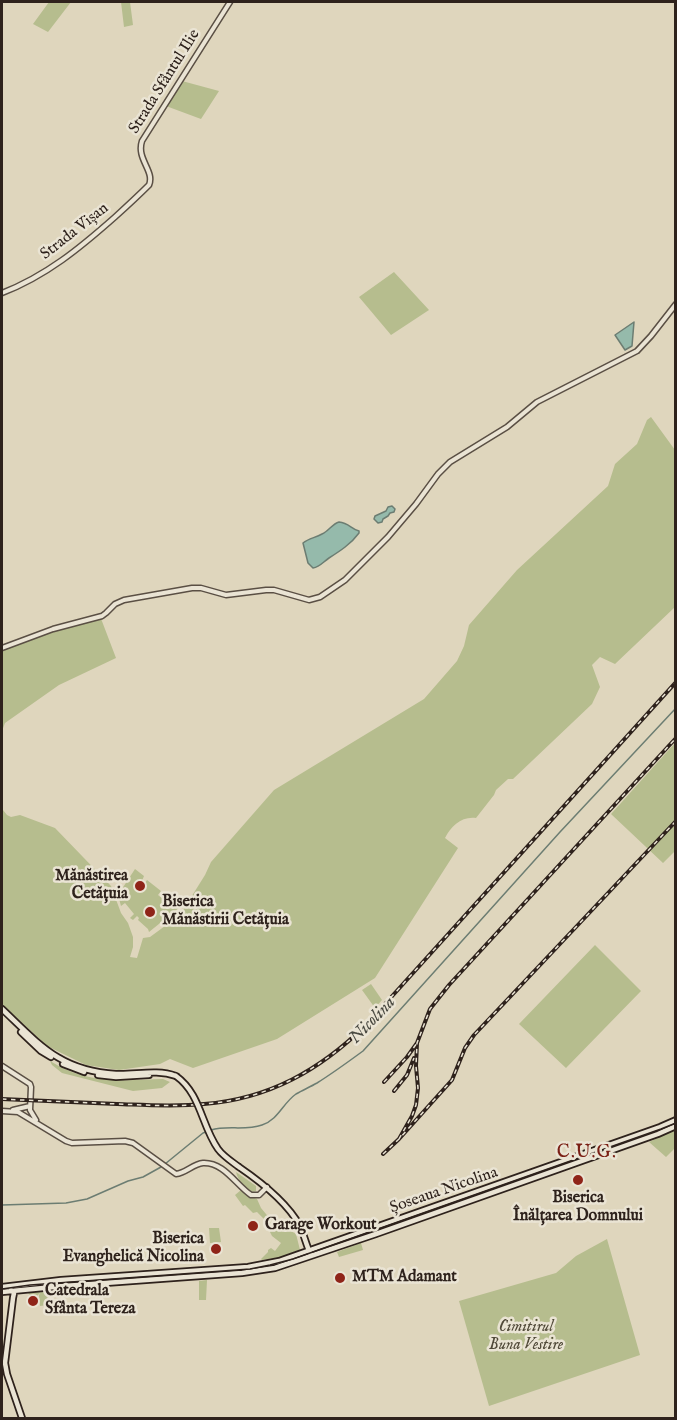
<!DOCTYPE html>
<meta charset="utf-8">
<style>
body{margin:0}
#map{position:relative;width:677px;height:1420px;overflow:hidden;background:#dfd6bd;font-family:"IM FELL English",serif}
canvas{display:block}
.frame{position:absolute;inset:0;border:3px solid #2e221c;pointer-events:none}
</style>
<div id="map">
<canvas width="677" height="1420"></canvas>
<div class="frame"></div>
</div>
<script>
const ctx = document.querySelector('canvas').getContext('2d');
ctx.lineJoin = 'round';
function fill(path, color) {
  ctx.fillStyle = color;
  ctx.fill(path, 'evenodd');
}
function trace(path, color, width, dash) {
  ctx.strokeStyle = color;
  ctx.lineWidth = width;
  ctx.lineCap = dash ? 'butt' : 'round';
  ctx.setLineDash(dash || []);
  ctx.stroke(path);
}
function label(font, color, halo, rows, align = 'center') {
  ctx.font = font + ' "IM FELL English",serif';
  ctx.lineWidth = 5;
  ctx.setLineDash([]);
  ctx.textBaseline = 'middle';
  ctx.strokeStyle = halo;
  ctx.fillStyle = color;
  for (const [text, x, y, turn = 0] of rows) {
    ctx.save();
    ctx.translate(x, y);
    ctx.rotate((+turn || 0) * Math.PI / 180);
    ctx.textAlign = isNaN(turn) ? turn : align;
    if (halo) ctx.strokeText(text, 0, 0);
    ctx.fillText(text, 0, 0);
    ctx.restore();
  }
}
fill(new Path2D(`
 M49,2H71L48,32L33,24Z
 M121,2H130L133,25L124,27Z
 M182,81L219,91L201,119L166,106Z
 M394,272L429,310L391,335L359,297Z
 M651,417L675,450V607L615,664L600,657L592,665L600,687L592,704L513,779H508L496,790L494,795L476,818C462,816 451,826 445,838L458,848L375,978L277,1039L193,1068L170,1059L160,1064L119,1070L86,1065L47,1046L2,1004V804L3,810L7,815L11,817L20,815L55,828L111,886L121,913L128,923L133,937V947L130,957L137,958L143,938L150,937L180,915L205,875L211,862L274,790L424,699L457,661L464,646L469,625L517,570L608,486L615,464L637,444L647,420Z
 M100,616L116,658L59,685L5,723L2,731V648Z
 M675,743V851L663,863L611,814Z
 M135,869L144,876L142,881L145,883L147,880L161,891L158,895L163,899L162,900L170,905L173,901L180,907L149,932L148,929L138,920L139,918L137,916L133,920L130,918L134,914L125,903L121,906L118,895Z
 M595,945L641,991L566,1068L519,1024Z
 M371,984L382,1000L375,1008L362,990Z
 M50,1061C57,1065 64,1069 72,1072C101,1083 132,1080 163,1079L170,1082L162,1088L133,1091L62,1073L52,1065Z
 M675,1130V1148L666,1157L649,1142Z
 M236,1172L256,1186V1191L252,1192C245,1188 238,1181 236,1172Z
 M241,1190L247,1195L257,1199L261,1208L271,1220L267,1222L257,1212L253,1213L245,1205L243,1206L235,1195Z
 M273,1222L281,1229L291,1231L296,1234L300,1250L281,1257L262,1260L261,1259L268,1252V1250L271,1248L275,1251L281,1243L272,1236L268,1228L270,1226L267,1223Z
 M209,1228H219L221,1242L210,1243Z
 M607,1239L640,1355L489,1406L459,1301L556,1273L576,1256Z
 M361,1243L363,1250L339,1257L337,1252Z
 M207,1280L206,1300H199V1281Z
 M87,1288V1292L50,1295L49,1291Z
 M47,1291L48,1305L40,1306L39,1295L41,1292L37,1296H31L27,1292Z`), '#b6bd8e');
const water = new Path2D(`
 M634,322L632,346L625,350L615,335Z
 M392,506L395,509L394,512L390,513L388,516L383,519L382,522L378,523L374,519L375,516L386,511L388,507Z
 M339,522C349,523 351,529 359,531V533C351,544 340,551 329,558C323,562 320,567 313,568L308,563L303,543C309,538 315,538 322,534C329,531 332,524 339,522Z`);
fill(water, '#95baab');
trace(water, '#6c7d72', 1.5);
trace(new Path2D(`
 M211,1130C227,1125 245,1131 262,1125C278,1120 283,1103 296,1094C303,1090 310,1087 317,1083C333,1073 348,1062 363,1051L560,832L676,708
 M165,1164L203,1133L206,1132
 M2,1205L66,1203L87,1199L128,1181L143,1177L161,1167`), '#6c7d72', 1.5);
const tertiary = new Path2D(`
 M2,293C46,276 80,248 115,217C126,207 138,196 149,185C155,171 136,159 142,141L230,2
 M2,648L53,629L102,616L106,613L115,604L124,600L192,588H201L226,595L266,590H274L309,600L320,597L345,580L388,537L416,504L438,474L450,462L507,427L537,402L637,351L651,336L676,304
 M2,1066L30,1084L31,1087L30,1110L36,1120
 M13,1110L30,1106
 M2,1111L18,1112L66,1141L72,1143L125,1141L133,1143L176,1174C186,1173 193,1164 203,1163C224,1162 236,1185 251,1195H259L267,1187`);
const secondary = new Path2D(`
 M2,1009C39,1044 60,1071 116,1074C136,1075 156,1069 176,1076
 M21,1032L41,1051L51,1057
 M63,1064L84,1072
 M98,1075L116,1077L149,1075
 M239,1167C261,1182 287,1202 300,1226C304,1235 306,1244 310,1253
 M2,1287L61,1280L248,1267L279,1261L660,1127L676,1120
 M11,1290L14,1293L13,1298L5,1363L7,1374L22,1418
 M2,1292L64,1286L242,1273L275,1268L376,1234L658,1134L676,1126`);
trace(tertiary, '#5a4f44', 7);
trace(secondary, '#2e221c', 8);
trace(tertiary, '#eae4d4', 4);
trace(secondary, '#eae4d4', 4.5);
trace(new Path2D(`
 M2,1289L30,1285L250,1269L270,1265L293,1259L661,1129L676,1123`), '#2e221c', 1.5);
const rail = new Path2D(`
 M384,1082L407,1057L417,1043
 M394,1091L407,1075L414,1058
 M2,1099C40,1101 78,1102 117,1104C146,1105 175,1107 204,1104C269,1099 320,1070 366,1025L676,682
 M399,1139L412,1116L416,1105L418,1088L416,1066L417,1043L430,1009L449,985L676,738
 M383,1154L399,1139L452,1080L465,1048L474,1035L676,821`);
trace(rail, '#2e221c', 4);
trace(rail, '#eae4d4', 1.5, [4.5]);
const secondaryBridge = new Path2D(`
 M176,1076C201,1094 201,1125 218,1149C223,1156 231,1161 239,1167`);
trace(secondaryBridge, '#2e221c', 8, []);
trace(secondaryBridge, '#eae4d4', 4.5);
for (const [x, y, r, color] of [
 [140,886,6,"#8f2418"],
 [150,912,6,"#8f2418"],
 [578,1180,6,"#8f2418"],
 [253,1226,6,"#8f2418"],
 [216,1249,6,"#8f2418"],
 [340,1278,6,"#8f2418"],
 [33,1301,6,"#8f2418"]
]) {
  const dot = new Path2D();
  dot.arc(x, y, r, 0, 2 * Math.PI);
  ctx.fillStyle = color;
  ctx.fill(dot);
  trace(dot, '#eae4d4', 2);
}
label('16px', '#2e221c', '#eae4d4', [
 ["Strada Sfântul Ilie",165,82,-58],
 ["Strada Vișan",75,232,-38],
 ["Șoseaua Nicolina",444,1191,-19]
]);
label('bold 16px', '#2e221c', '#eae4d4', [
 ["Mănăstirea",128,877,"right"],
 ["Cetățuia",128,895,"right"],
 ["Biserica",162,903],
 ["Mănăstirii Cetățuia",162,921],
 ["Biserica",578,1199,"center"],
 ["Înălțarea Domnului",578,1217,"center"],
 ["Garage Workout",265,1226],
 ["Biserica",204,1240,"right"],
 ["Evanghelică Nicolina",204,1258,"right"],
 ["MTM Adamant",352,1278],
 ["Catedrala",45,1292],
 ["Sfânta Tereza",45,1310]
], 'left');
label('italic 16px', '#504938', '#eae4d4', [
 ["Cimitirul",526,1328],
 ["Buna Vestire",526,1346]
]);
label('italic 18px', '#484840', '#eae4d4', [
 ["Nicolina",373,1021,-46]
]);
ctx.letterSpacing = '1.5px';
label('18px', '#7a1f14', '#eae4d4', [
 ["C.U.G.",587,1153]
]);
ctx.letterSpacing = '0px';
</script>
